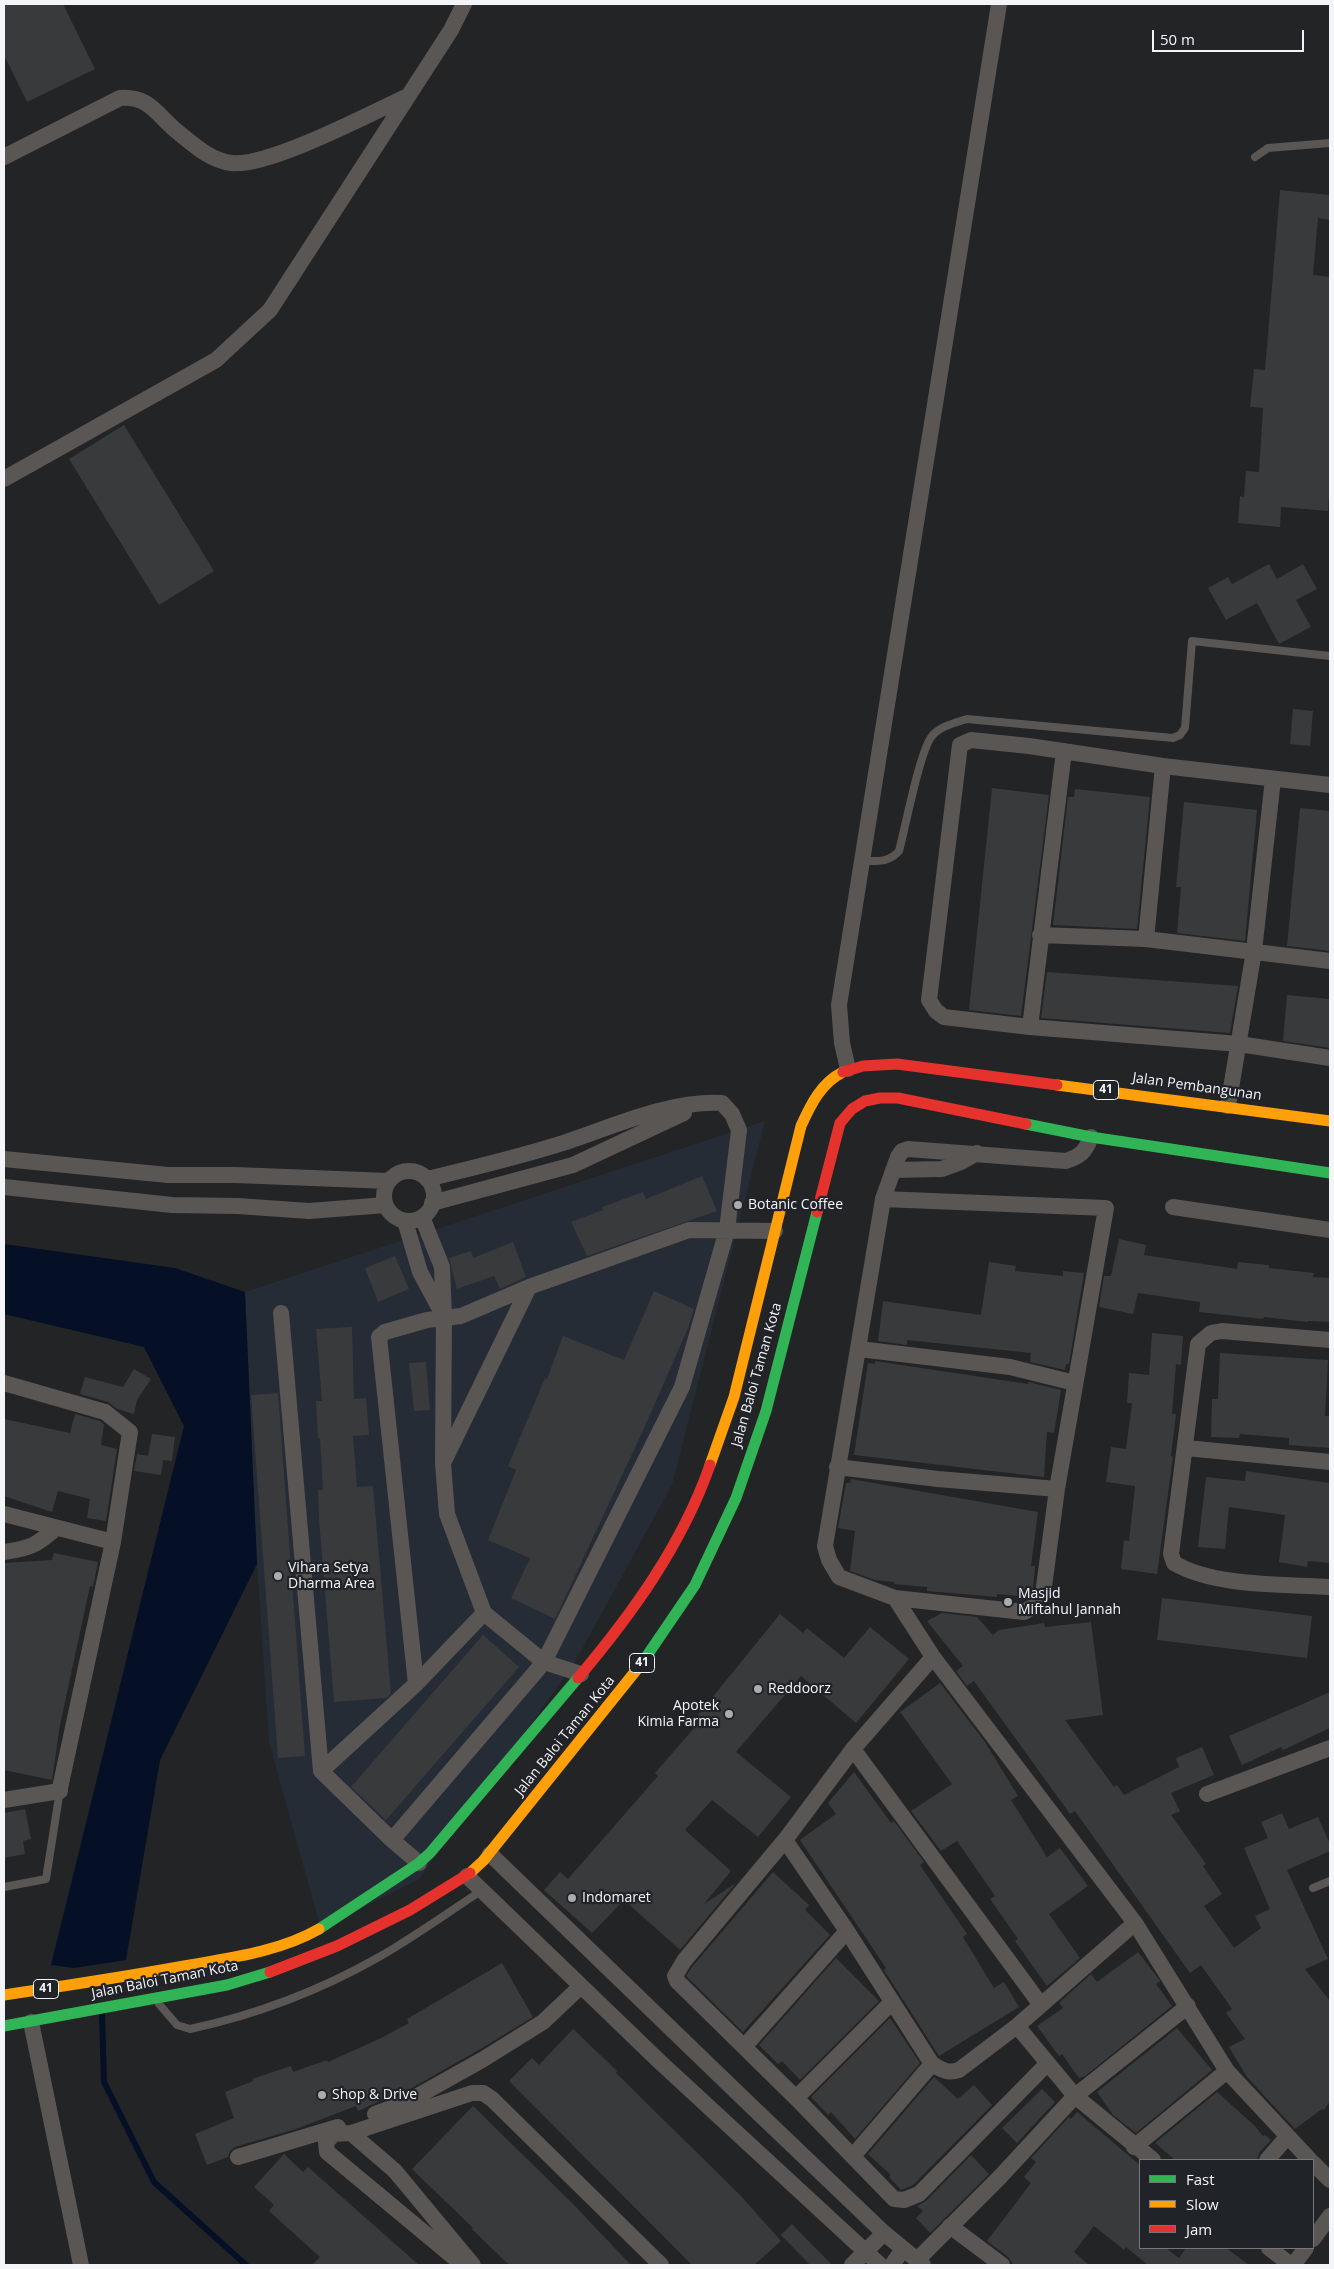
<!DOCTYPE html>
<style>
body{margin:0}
#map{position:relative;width:1334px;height:2269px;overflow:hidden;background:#222426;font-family:"Open Sans",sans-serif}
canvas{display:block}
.frame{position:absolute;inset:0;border:5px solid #f3f5f8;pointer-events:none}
.legend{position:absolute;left:1139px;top:2159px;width:175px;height:90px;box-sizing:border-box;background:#202328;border:1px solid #74777b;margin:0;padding:6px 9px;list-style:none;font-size:15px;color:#f3f5f8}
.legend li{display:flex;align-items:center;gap:10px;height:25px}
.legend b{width:25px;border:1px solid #74777b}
.scale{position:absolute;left:1152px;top:30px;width:152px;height:22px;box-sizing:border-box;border:2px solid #f3f5f8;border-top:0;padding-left:6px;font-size:15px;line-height:18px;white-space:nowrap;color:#f3f5f8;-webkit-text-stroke:4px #202328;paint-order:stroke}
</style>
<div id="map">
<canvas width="1334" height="2269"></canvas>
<div class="frame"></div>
<ul class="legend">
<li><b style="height:6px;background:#30b455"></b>Fast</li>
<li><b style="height:6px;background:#ff9f0a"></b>Slow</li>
<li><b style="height:6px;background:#e5322d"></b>Jam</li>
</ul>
<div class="scale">50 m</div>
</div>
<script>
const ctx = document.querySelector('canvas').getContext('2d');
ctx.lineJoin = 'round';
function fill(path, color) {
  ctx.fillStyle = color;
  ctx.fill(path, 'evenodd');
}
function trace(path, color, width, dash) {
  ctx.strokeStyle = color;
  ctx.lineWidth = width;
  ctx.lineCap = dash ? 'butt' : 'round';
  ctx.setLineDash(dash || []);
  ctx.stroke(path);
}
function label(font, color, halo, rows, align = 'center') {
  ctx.font = font + ' "Open Sans",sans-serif';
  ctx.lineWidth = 4.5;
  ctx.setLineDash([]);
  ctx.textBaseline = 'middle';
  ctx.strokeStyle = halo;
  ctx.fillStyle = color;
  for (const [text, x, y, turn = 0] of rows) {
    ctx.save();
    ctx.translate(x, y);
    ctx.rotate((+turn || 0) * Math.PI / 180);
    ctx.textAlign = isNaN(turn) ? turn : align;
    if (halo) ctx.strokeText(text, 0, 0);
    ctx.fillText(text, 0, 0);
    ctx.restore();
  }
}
fill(new Path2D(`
 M765,1121L672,1485L574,1664L419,1879L321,1929L269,1742L257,1564L245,1292Z`), '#252c35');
fill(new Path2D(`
 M4,1244L175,1268L245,1292L257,1564L160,1760L126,1960L74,1968L51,1965L184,1426L144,1347L4,1314Z`), '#051026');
trace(new Path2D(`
 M102,2014L104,2082L154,2182L246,2265`), '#051026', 6);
fill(new Path2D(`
 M4,4H63L95,69L27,102L4,55Z
 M1280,190L1330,195V220L1318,218L1313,275L1330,277V481L1328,511L1281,507L1280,527L1238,523L1240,496L1244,497L1246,471L1259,472L1263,408L1250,407L1254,369L1265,370Z
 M124,425L214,571L159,605L69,459Z
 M1269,564L1277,579L1303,564L1317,589L1296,600L1311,627L1279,644L1257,603L1226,620L1208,588L1228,577L1232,584Z
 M1293,709L1313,711L1310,746L1290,744Z
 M992,788L1049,795L1021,1016L969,1010Z
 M1075,789L1150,797L1137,929L1053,925L1068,797H1074Z
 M1184,802L1257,810L1245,941L1177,933L1181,887H1176Z
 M1300,808L1330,811V951L1287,946Z
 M1047,972L1238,986L1230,1033L1041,1018Z
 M1287,995L1330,999V1048L1283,1041Z
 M702,1176L717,1211L587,1256L571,1222L603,1210L602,1207L643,1192L646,1199Z
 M1119,1239L1146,1245L1144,1255L1237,1269L1238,1262L1269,1265V1268L1314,1273L1313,1277L1330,1278V1322L1308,1321V1322L1264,1317L1263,1319L1199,1312L1200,1302L1138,1293L1133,1314L1099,1307L1104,1276H1111Z
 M513,1242L526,1277L500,1289L494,1276L457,1289L449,1258L471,1251L473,1258Z
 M395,1256L409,1289L378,1302L365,1268Z
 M989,1262L1016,1266L1015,1271L1063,1276V1271L1084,1273L1069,1364H1066L1065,1370L1030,1362L1031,1353L907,1340V1345L878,1341L883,1301L981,1315Z
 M654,1291L694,1309L688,1328L646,1424L555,1619L511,1598L530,1558L488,1540L516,1470L508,1466L545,1378L547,1379L563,1336L624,1360Z
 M352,1327L354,1399L366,1398L369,1435L353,1436L357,1487L373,1486L391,1694L386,1698L334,1702L319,1519L318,1490H323L320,1438H318L316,1401H322L316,1329Z
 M1152,1333L1183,1336L1181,1365L1176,1364L1172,1414H1176L1171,1456L1173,1457L1157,1574L1121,1569L1124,1540L1129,1541L1135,1486L1106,1482L1111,1447L1126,1449L1132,1403H1127L1129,1373L1149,1375Z
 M1220,1353L1328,1360L1325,1416H1330V1448L1289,1445V1438L1240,1434L1239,1438L1211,1437L1212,1399H1218Z
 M875,1361L1028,1384V1382L1061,1390L1054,1433L1047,1432L1044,1477L854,1455L868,1363L875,1364Z
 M426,1362L430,1410L414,1411L409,1363Z
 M134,1369L151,1379L137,1400L134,1414L117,1409L108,1402L80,1394L85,1377L123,1387Z
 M278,1393L305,1756L278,1758L251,1395Z
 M75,1414L100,1421L104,1424L101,1445L117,1449L106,1521L87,1518L90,1499L58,1491L52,1512L4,1496V1419L70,1433Z
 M152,1434L175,1437L172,1461L163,1460L161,1475L134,1471L137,1454L148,1456Z
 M1246,1471L1330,1483V1563L1308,1561L1307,1567L1279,1562L1285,1515L1229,1507L1225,1549L1198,1547L1206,1477L1245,1481Z
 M851,1479L1038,1512L1031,1566H1035L1033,1590L1029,1597L997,1594V1597L927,1591V1587L894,1584V1582L875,1580L850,1571L855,1531L838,1528L846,1483H850Z
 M54,1553L98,1562L93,1587L90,1586L60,1725L52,1780L4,1770V1563L52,1560Z
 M1162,1598L1312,1616L1307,1658L1157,1640Z
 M942,1613L977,1617L993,1635L999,1630L1044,1623L1045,1627L1091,1622L1103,1715L1065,1720L1114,1787L1117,1785L1124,1795L1179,1767L1176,1758L1202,1747L1214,1775L1171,1793L1180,1811L1171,1815L1206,1864L1203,1866L1222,1894L1204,1906L1234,1948L1261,1928L1255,1916L1270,1909L1244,1848L1268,1838L1261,1822L1282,1813L1289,1829L1318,1817L1330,1844V1851L1287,1870L1328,1959L1305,1969L1330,2001V2101L1324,2110L1322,2109L1295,2129L1247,2077L1229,2047L1245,2039L1226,2013L1232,2009L1201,1965L1190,1973L1075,1811L1070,1814L974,1681L967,1686L956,1671L963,1666L927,1621Z
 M780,1614L803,1633L807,1628L844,1658L870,1627L909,1659L856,1723L801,1676L736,1752L791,1797L758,1837L712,1800L685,1830L731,1871L704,1904L736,1883L680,1950L624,1900L592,1933L544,1890L560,1872L568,1879L658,1776L655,1773L702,1719L698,1715Z
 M483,1635L519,1667L386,1820L351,1787Z
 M940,1683L985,1742L1018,1796L1011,1800L1047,1857L1060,1848L1088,1886L1049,1914L1080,1958L1047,1986L1015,1941L1018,1939L990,1899L995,1896L957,1841L941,1851L911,1811L952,1784L900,1712Z
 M1330,1692V1728L1283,1750L1281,1747L1242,1765L1229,1736Z
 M854,1772L891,1823L894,1821L924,1862L920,1865L967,1934L963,1937L994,1988L1004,1982L1019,2007L939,2056L884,1970L886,1968L800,1840L836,1814L828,1803Z
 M25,1809L31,1839L23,1841L25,1854L4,1858V1813Z
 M773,1872L809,1905L805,1910L830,1935L743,2032L686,1976L692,1967Z
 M1138,1952L1158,1978L1160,1981L1156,1984L1172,2006L1085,2076L1079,2078L1062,2054L1059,2056L1037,2026L1063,2008L1059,2003L1091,1974L1097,1982Z
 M836,1958L879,2001L800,2080L782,2061L778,2064L759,2045Z
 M502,1963L533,2017L477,2051L403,2093L402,2091L358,2111L356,2106L296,2129L235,2147L230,2151L228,2157L207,2165L195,2134L234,2118L225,2092L253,2081L252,2079L291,2066L293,2072L327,2060L328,2062L381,2038L409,2023L407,2019Z
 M890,2018L920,2063L855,2139L831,2112L828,2115L811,2097Z
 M1177,2028L1212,2070L1136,2133L1113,2115L1097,2092Z
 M573,2029L617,2071L616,2073L740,2195L781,2241L754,2265H692L509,2081L532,2058L539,2065Z
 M934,2077L958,2099L974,2085L992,2105L913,2185L901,2190L889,2177L891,2175L868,2154Z
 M1042,2089L1055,2102L1017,2143L1002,2128Z
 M1217,2092L1255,2126L1263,2136L1265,2135L1271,2140L1259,2153L1257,2160H1175L1155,2143Z
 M473,2106L572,2203L631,2265H509L472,2229L473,2228L412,2169Z
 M1077,2112L1140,2165V2248H1166L1179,2258L1186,2248H1226L1249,2265H1148L1126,2247L1124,2250L1094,2226L1074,2252L1089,2265H1014L1012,2263L1008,2257L987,2241L1031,2183L1024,2177L1036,2162L1031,2158L1069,2117L1071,2119Z
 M284,2154L303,2172L308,2167L419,2265H312L320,2257L269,2211L274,2205L254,2187Z
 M971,2155L989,2174L930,2233L916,2218L923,2211L917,2206L926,2201Z
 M792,2224L832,2265H810L781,2235Z`), '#393a3c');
trace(new Path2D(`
 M1255,157L1268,148L1330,143
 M862,861C876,861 889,863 899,851C905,829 920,750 932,736C940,726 955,723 967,719L1173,738L1180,735L1185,728L1192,641L1330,656
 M4,1887L46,1879L60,1790
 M1313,1888L1330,1881
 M159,2004L177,2025L190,2029C255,2015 321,1990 379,1957C414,1937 447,1913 481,1891`), '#5a5654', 8);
trace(new Path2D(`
 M4,157L120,98C151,96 157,116 179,133C195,146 210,160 231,163C267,168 371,113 408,96
 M4,479L216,360L270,310L451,30L464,4
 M1330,785L1163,766L1029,746L971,740L960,745L929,1000L936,1011L944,1017L1030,1027L1239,1044L1330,1058
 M1040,935L1146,939L1330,961
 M1146,939L1163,766
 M1030,1027L1064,751
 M848,1069L842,1043L839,1005L999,4
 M1228,1106L1254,951L1273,779
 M4,1159L168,1175H235L389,1181
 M893,1170L942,1169L961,1162L977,1153
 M384 1196a25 25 0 1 1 50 0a25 25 0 1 1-50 0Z
 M4,1187L172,1205L238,1206L309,1211L386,1205
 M883,1199L1106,1208L1057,1489L1043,1594L1036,1605L1024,1612L895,1598L839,1577L829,1560L825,1546L883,1199L898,1157L902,1151L908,1149L1066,1161C1081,1156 1085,1152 1091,1137
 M432,1203L573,1165L684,1113
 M1173,1207L1330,1230
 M422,1217L442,1267L444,1317L443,1463L447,1514L484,1613L544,1662L581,1674
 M405,1221L420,1272L442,1313
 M281,1313L321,1771L392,1840L419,1863
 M1330,1340L1222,1331L1211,1333L1198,1344L1171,1554L1174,1563C1214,1587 1284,1584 1330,1587
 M859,1349L1010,1367L1075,1383
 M4,1383L105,1412L130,1432L113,1542L60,1788
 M1186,1448L1330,1462
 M445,1459L529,1287
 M837,1467L938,1479L1057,1489
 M4,1514L113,1542
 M4,1552C30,1548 36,1546 56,1528
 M895,1598L933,1657L1135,1923L1227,2071L1310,2160
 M933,1657L853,1749L785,1840L684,1961L675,1976L677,1981L796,2098L894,2199L904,2200L919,2194L1047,2064
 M416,1684L379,1337L385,1332L427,1320L461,1316L529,1287L689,1230L775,1231
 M853,1749L1041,2005
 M321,1771L416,1684L484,1613
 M1207,1794L1330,1748
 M4,1800L60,1791
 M392,1840L544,1662L682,1387L727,1230L739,1130L732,1114L722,1103C669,1100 612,1127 563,1143C519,1157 473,1168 427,1179
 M785,1840L847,1931L932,2064C942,2070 948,2074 959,2070L1017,2026L1135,1923
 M490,1854L747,2102L884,2233L923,2265
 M467,1876L660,2062L880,2265
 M31,2022L81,2265
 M1017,2026L1075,2096L1153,2160
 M744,2047L847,1931
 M796,2098L892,2002
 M375,2114L407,2102L482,2060L543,2022L580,1987
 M351,2133L395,2171L473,2265
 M1134,2147L1227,2071
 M853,2156L932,2064
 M238,2157L338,2127
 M1267,2160L1287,2137
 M1313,2163L1330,2180
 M950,2226L1002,2265
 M1313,2239L1330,2216
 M1269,2248L1291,2265
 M916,2261L999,2178L1075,2096L1188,2006
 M463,2265L327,2152L326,2142L334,2134L351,2133L472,2093H483L492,2099L661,2265
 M852,2265L884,2233
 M892,2265L903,2249
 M1293,2265L1306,2248`), '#5a5654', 16);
trace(new Path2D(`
 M1026,1124L1091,1137L1330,1173
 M642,1663L695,1585L736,1498L766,1411L817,1212
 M319,1929L419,1863L430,1853L578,1678
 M4,2026L227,1985L270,1972`), '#30b455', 11);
trace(new Path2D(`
 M1057,1085L1330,1121
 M710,1465L734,1397L801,1126C811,1104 821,1083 843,1072
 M470,1873L483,1861L642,1663
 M4,1995C64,1986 124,1977 184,1966C229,1958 279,1952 319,1929`), '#ff9f0a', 11);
trace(new Path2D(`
 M843,1072L863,1066L897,1064L1057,1085
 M817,1212L840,1123L852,1109L865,1101L880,1098H898L1026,1124
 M578,1678C632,1614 682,1545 710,1465
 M270,1972L337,1946L410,1910L470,1873`), '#e5322d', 11);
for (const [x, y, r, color] of [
 [738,1205,5,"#aaacae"],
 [278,1576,5,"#aaacae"],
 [1008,1602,5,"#aaacae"],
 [758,1689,5,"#aaacae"],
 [729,1714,5,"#aaacae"],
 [572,1898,5,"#aaacae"],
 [322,2095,5,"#aaacae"]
]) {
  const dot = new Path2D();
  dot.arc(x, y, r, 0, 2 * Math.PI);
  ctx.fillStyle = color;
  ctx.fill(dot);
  trace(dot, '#202328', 2);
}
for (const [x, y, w] of [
 [1106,1090,25],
 [642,1663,25],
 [46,1989,25]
]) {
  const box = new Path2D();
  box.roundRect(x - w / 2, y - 9.5, w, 19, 4);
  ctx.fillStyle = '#202328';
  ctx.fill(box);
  trace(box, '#f3f5f8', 1);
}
label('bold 12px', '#f3f5f8', null, [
 ["41",1106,1090],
 ["41",642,1663],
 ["41",46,1989]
]);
label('14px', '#f3f5f8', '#202328', [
 ["Jalan Pembangunan",1197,1087,8],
 ["Jalan Baloi Taman Kota",757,1375,-74],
 ["Jalan Baloi Taman Kota",565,1736,-51],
 ["Jalan Baloi Taman Kota",165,1980,-11]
]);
label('14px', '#f3f5f8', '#202328', [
 ["Botanic Coffee",748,1205],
 ["Vihara Setya",288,1568],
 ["Dharma Area",288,1584],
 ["Masjid",1018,1594],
 ["Miftahul Jannah",1018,1610],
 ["Reddoorz",768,1689],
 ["Apotek",719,1706,"right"],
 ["Kimia Farma",719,1722,"right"],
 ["Indomaret",582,1898],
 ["Shop & Drive",332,2095]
], 'left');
</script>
